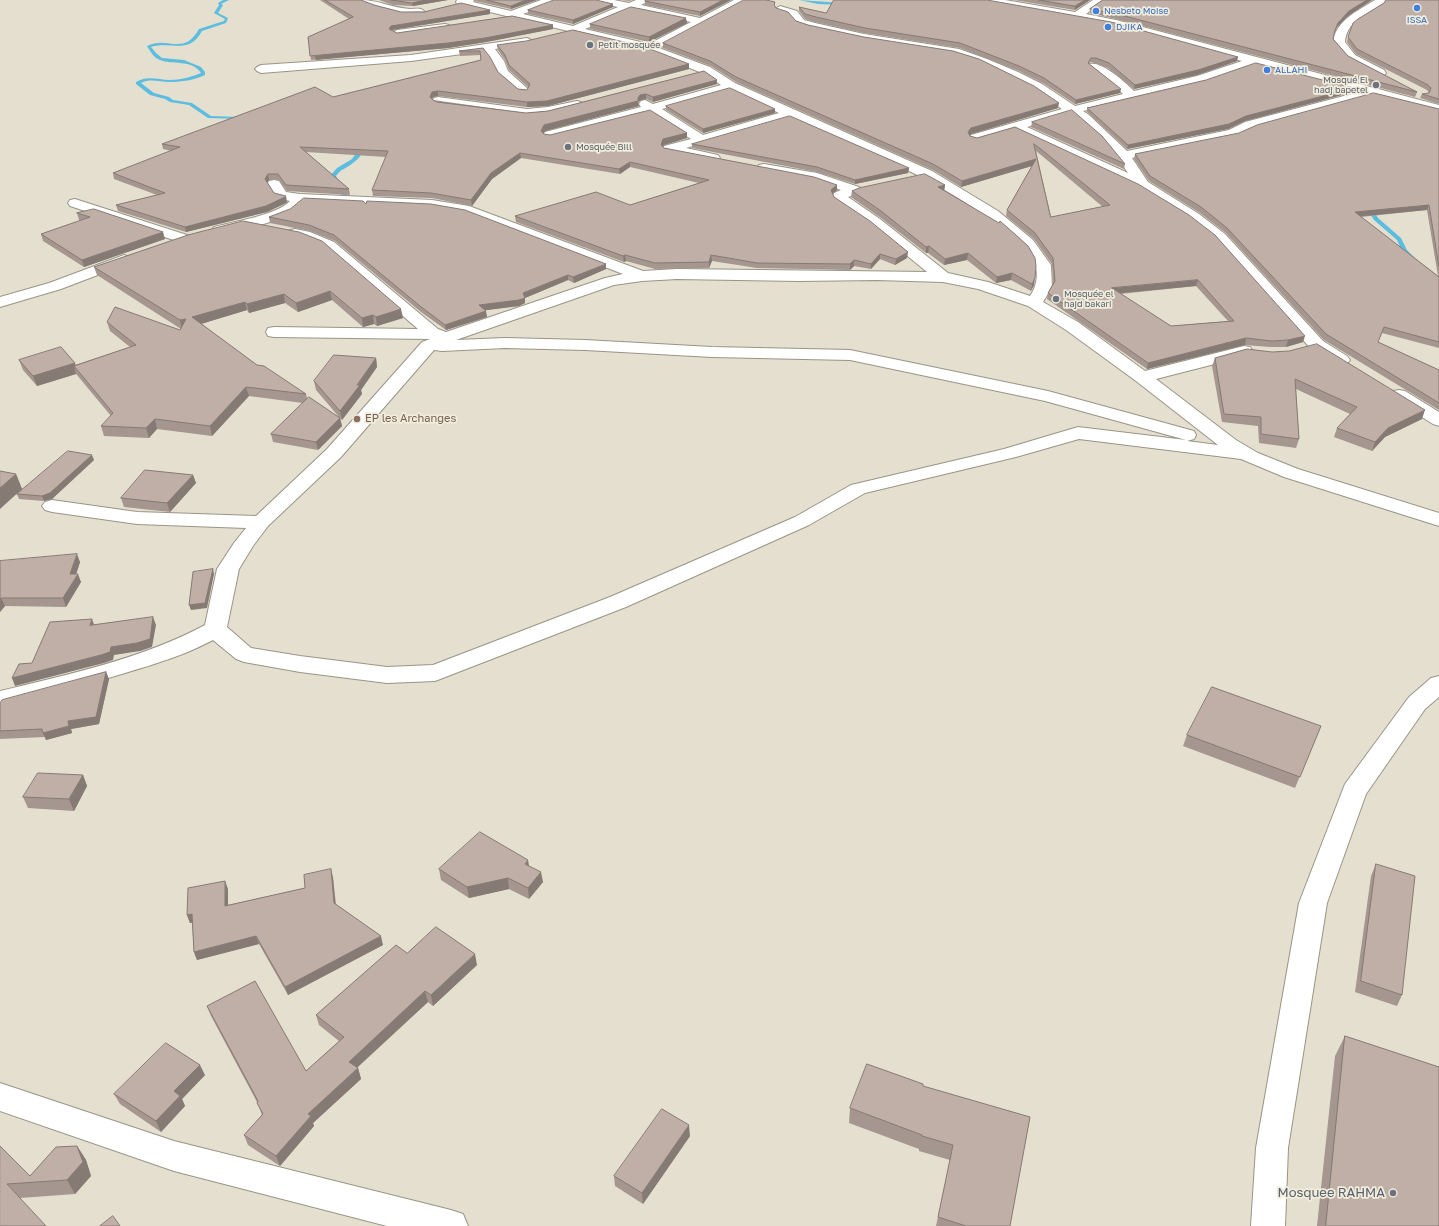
<!DOCTYPE html>
<meta charset="utf-8">
<style>
body{margin:0}
canvas{display:block;background:#e4dfcf}
</style>
<canvas width="1439" height="1226"></canvas>
<script>
const ctx = document.querySelector('canvas').getContext('2d');
ctx.lineJoin = 'round';
function fill(path, color) {
  ctx.fillStyle = color;
  ctx.fill(path, 'evenodd');
}
function trace(path, color, width, dash) {
  ctx.strokeStyle = color;
  ctx.lineWidth = width;
  ctx.lineCap = dash ? 'butt' : 'round';
  ctx.setLineDash(dash || []);
  ctx.stroke(path);
}
function label(font, color, halo, rows, align = 'center') {
  ctx.font = font + ' "Golos Text",sans-serif';
  ctx.lineWidth = 3.5;
  ctx.setLineDash([]);
  ctx.textBaseline = 'middle';
  ctx.strokeStyle = halo;
  ctx.fillStyle = color;
  for (const [text, x, y, turn = 0] of rows) {
    ctx.save();
    ctx.translate(x, y);
    ctx.rotate((+turn || 0) * Math.PI / 180);
    ctx.textAlign = isNaN(turn) ? turn : align;
    if (halo) ctx.strokeText(text, 0, 0);
    ctx.fillText(text, 0, 0);
    ctx.restore();
  }
}
fill(new Path2D(`
 M223,0H229L221,4L223,5L218,13L228,18L226,23L202,31C189,55 172,41 151,47L156,53L162,58L184,60L201,67L205,72V75C194,80 182,82 170,82C160,82 150,78 141,83L154,93L169,97L173,100L192,103L211,116L240,117L242,118V119L208,118L189,105L170,102L165,99L150,95L136,84V82C148,75 158,80 170,80C181,80 191,77 201,73C192,59 172,65 160,60C154,58 150,51 147,46C168,35 183,57 199,29L224,21L225,19L214,13L219,5L218,3Z
 M799,0L842,3L844,4L842,5L818,4Z
 M358,146H362L364,149C362,154 359,159 354,162C348,168 340,169 336,176L345,193L356,202L353,204L341,195L330,176L337,168L352,159L359,149L358,147Z
 M1366,205H1370L1378,218L1401,238L1407,250L1414,257L1413,258H1409L1402,251L1397,240L1374,220L1365,206Z`), '#5bbddf');
const minor = new Path2D(`
 M360,0C379,0 392,8 410,9C416,9 421,7 425,12C417,21 367,9 360,0Z
 M457,0H474L473,2L511,11L541,0H556L555,2L523,14L573,26L618,7L595,2L594,0H614L629,3L636,0H650L641,5L700,18L734,0H747L746,2L659,48L710,67L735,83L932,171L998,211L1033,240L1051,265L1052,287L1043,302L1078,322L1145,371L1244,346L1250,347L1253,351L1250,355L1156,379L1236,440L1258,453L1298,469L1439,513V526L1284,477L1241,459L1079,439L1016,457L865,493L809,525L626,607L435,681L387,683L300,672L244,662L236,659L213,640C185,655 155,664 125,673C83,686 42,697 0,707V691C67,675 144,658 205,625L217,569L234,543L246,528L137,524L52,512L45,510L42,506L45,502L52,500L137,512L256,516L327,449L422,342L430,339L274,337L268,336L266,332L268,328L274,327L418,329L324,248L301,239L290,236L288,233L290,230L295,229L310,232L334,242L438,329L446,332L605,278L623,274L466,214L432,208L304,202C286,223 245,228 219,234L214,233L212,230L214,227C233,222 277,215 290,201L276,198L267,184L269,181L274,180L279,181L286,192L300,194L432,200L469,206L643,271L677,269L927,272L870,225L835,201L832,196L834,193L841,190L814,181L759,171L757,168L759,165L764,164L817,173L859,187L861,190L859,193L848,197L880,219L948,273L988,282L1030,296C1036,288 1039,275 1035,265C1030,252 1017,242 1007,233C944,180 865,151 790,118L686,148L718,155L720,158L718,161L713,162L664,152L662,149L664,146L691,139L650,113L550,139L545,138L543,135L545,132L641,107L639,104L641,101L645,100L653,104L721,85L702,73L646,50L457,4L456,2ZM631,10L691,22L649,44L585,29ZM730,90L779,113L703,135L662,109ZM677,279L798,281L877,280L943,282L978,289L1028,306L1066,330L1136,381L1218,445L1187,441L1194,439L1196,435L1194,431L1048,391L850,350L712,347L585,340L505,338L456,340L614,285L642,281ZM505,348L585,350L712,357L850,360L1045,401L1186,440L1078,427L1004,449L851,485L795,517L610,597L433,665L387,667L300,656L251,648L227,627L239,569L253,546L268,526L341,457L434,350L442,351Z
 M982,0H1005L1075,12L1093,0H1105L1086,14L1116,20L1439,105V113L1373,96L1255,128L1238,136L1132,158L1148,182L1199,214L1225,234L1323,341L1347,356L1350,360L1347,364L1341,365L1335,364L1311,349L1215,240L1189,220L1138,188L1014,131L976,142L971,141L969,138L971,135L1062,109L1034,90L1010,78L979,63L953,54L864,40L808,28L796,24L789,15L776,11L775,9L780,6L797,11L804,20L815,23L864,34L959,49L987,59L1018,72L1042,84L1075,106L1123,94L1116,87L1090,68L1088,66L1090,64C1102,61 1126,83 1134,91L1197,76L1242,61L1111,25L987,3ZM1255,65L1359,92L1245,122L1229,130L1127,151L1089,115L1083,111L1205,82ZM1071,114C1093,129 1114,151 1128,173L1027,127Z
 M1375,0H1387C1374,17 1347,16 1345,42L1355,55L1384,70L1386,73L1384,76L1380,77L1347,59L1333,42C1336,20 1358,11 1375,0Z
 M445,24L449,25L450,27L449,29L397,36L391,33L397,30Z
 M527,38L533,41L531,43L495,49L504,61L508,71L529,90L527,93H519L499,76L492,61L484,51L411,61L261,73L257,71L255,69L257,67L261,65L411,55Z
 M438,97L527,109L548,107L577,101L581,102L583,105L581,108L577,109L548,115L527,117L434,104L432,101L434,98Z
 M75,199L190,236L192,239L190,242L185,243L180,242L70,206L68,203L70,200Z
 M124,255L129,257L132,260L129,263L61,289L0,307V297L49,283Z
 M1399,390L1405,391L1439,412V426L1433,424L1393,399L1390,395L1393,391Z
 M1439,676V697L1425,709L1366,794L1327,903L1288,1148L1285,1226H1251L1256,1148L1299,903L1345,784L1409,697L1431,678Z
 M0,1083L174,1141L451,1210L463,1214L468,1226H387L174,1171L0,1111Z`);
trace(minor, '#999586', 2);
fill(minor, '#fff');
fill(new Path2D(`
 M320,0H361L374,5L401,12L490,10V14L392,30L391,31L397,33L553,29L486,42L448,48L311,60L308,37L349,19Z
 M379,0H448L413,6L393,5Z
 M475,0H537L511,9L475,1Z
 M622,0H632L629,1Z
 M647,0H731L700,16L645,5V1Z
 M1014,0H1090L1075,10Z
 M1103,0H1372L1348,16L1337,27L1334,33L1333,39L1348,56L1417,92L1415,97L1116,19L1090,13V9Z
 M1439,0V104L1420,98L1422,94L1429,93L1427,90L1356,54L1347,42L1348,37L1384,3Z
 M613,4V7L573,24L528,14V10Z
 M775,6L776,8L796,21L1058,108L971,134L970,135V136L977,138L1015,127L1303,342L1286,347H1270L1245,345L1147,369L1047,299L1048,293L1053,283L1052,264L1034,239L1006,216L1007,210L1032,166L961,187L933,170L736,82L711,66L663,48V43ZM1036,151L1041,155L1103,207L1051,217ZM1196,286L1228,321L1171,326L1120,294Z
 M799,7L826,13L1237,61L1197,75L1134,89L1108,68L1095,63L1090,62L1089,64L1120,93L1075,104L1043,83L1019,71L960,48L864,33L815,22L805,19L799,11Z
 M687,23L649,42L590,29V24Z
 M497,45L689,64V69L548,106L527,107L438,96L433,97L432,99L433,100L526,113L548,111L704,71L717,84L653,102L646,99L641,100L638,102L639,106L545,131L543,133L544,134L550,135L687,133V138L664,145L662,147L664,148L837,185V190L833,193L834,197L907,258L895,265L880,259L871,269L854,266L850,270L757,268L712,261L709,268L655,269L626,261L624,262L516,222L515,216L630,205L699,183L630,167L620,174L521,158L492,179L472,206L432,198L373,196L372,190L386,157L306,152L349,189L350,195L287,191L279,180H269L267,183L274,193L287,202L286,203L267,212L186,232L118,211L116,205L157,195L114,179L113,173L172,151L163,149L162,144L333,97L481,60L480,55L460,56L459,51L483,48L498,72L518,89L527,90L528,87L509,70L505,60L498,50Z
 M1206,80L1353,92L1245,121L1228,129L1127,149L1087,112V108Z
 M666,106L775,109V113L703,133L666,110Z
 M1439,109V348L1382,333L1378,342L1439,370V410L1324,340L1226,233L1200,213L1149,181L1134,159L1135,154ZM1427,210L1438,276L1361,217Z
 M1032,122L1125,164L1124,169L1031,127Z
 M692,144L909,168L908,173L855,184L817,172L692,148Z
 M945,185L944,191L1034,285L1031,291L1011,280L996,283L967,260L944,265L928,253H926L881,218L851,197L852,191Z
 M366,204L606,269L574,283L568,280L525,298V303L519,306L485,310L487,317L446,330L421,312L335,241L310,231L270,223L269,217Z
 M77,213L165,239L84,267L43,241L41,234L80,221L79,220Z
 M188,235L403,318L377,326L374,324L363,327L332,300L298,312L285,303L249,313L247,310L201,324L257,365L306,394L307,398L339,417L316,390L314,381L376,358L377,367L361,390L362,394L342,420L340,418L342,426L318,450L273,442L271,434L303,403L249,396L212,436L157,429L149,438L104,436L101,426L111,416L77,375L76,374L37,386L23,370L19,360L75,363V365L130,347L110,331L107,322L180,330L181,329L97,275L94,267Z
 M1247,349L1422,419L1385,437L1372,451L1334,437L1337,428L1350,414L1296,389L1299,439L1296,448L1259,443L1258,426L1222,422L1212,366L1215,358Z
 M94,460L52,499L44,501L19,499L17,494L16,474L22,489Z
 M193,475L196,483L170,512L124,507L121,498Z
 M0,561L80,562L76,574L81,582L66,607L5,606L0,612Z
 M106,672L109,679L99,724L71,729L72,733L46,740L45,737L0,739V703Z
 M1321,726L1295,788L1183,746L1187,735Z
 M83,775L87,786L74,811L28,808L23,797Z
 M1376,864L1402,995L1397,1006L1355,992L1371,876Z
 M529,866L543,882L529,899L509,889L469,898L441,880L439,869Z
 M331,869L333,878L336,904L383,945L288,995L259,944L197,960L194,952L192,923H190L187,915L228,889V905L305,888Z
 M407,953L477,965L433,1006L428,1002L357,1068H358L361,1079L313,1123L314,1126L280,1166L248,1145L244,1135L262,1115L257,1102L211,1016L207,1006L306,1071L339,1041L319,1025L316,1015Z
 M1345,1036L1439,1226H1317L1335,1056Z
 M205,1075L182,1099L185,1106L161,1132L120,1104L114,1094Z
 M923,1086L1010,1226H936L950,1160L919,1151V1149L849,1123L850,1108Z
 M690,1136L643,1204L615,1186L614,1176Z
 M0,1146L30,1176L77,1146L86,1160L91,1176L75,1194L20,1198L0,1226Z`), '#a5968f');
fill(new Path2D(`
 M426,0H448L413,6L412,3Z
 M526,0H537L511,9V6Z
 M723,0H731L700,16V12Z
 M1085,0H1090L1075,10V6Z
 M1367,0H1372L1348,16L1337,27L1334,34L1335,30L1338,23L1349,11Z
 M613,4V7L573,24V20Z
 M490,10V14L392,30L390,33L389,29L391,26Z
 M686,18L687,23L649,42V37Z
 M553,25V29L486,42L448,48L316,60L315,56Z
 M1238,57L1237,61L1197,75L1134,89L1135,85Z
 M689,64V69L548,106L527,107V102Z
 M717,80V84L653,102V97Z
 M1354,88L1353,92L1245,121L1228,129L1127,149L1128,145L1246,116Z
 M1121,89L1120,93L1075,104L1076,100Z
 M438,91V96L433,97L431,102L430,97L432,92Z
 M646,94V99L641,100L638,102L639,106L545,131L542,136L541,131L544,125L638,98L640,95Z
 M1059,103L1058,108L971,134L968,137V132L971,128Z
 M775,109V113L703,133V129Z
 M687,133V138L664,145L661,150V145L663,139Z
 M520,153L521,158L492,179L472,206L471,200L491,173Z
 M1036,159L1035,165L961,187L962,181Z
 M630,162V167L620,174L619,169Z
 M909,168L908,173L855,184V180Z
 M268,174L269,180L266,185L265,179Z
 M837,185V190L831,195V190Z
 M945,185L944,192L938,187Z
 M286,196L287,202L286,203L267,212L186,232L185,227Z
 M1429,205L1427,210L1353,217L1355,212Z
 M163,232L165,239L84,267L82,260Z
 M929,246L928,253H926V247Z
 M908,252L907,258L895,265L896,259Z
 M968,253L967,260L944,265L945,259Z
 M880,254V259L871,269V264Z
 M625,255L626,261L624,262L623,256Z
 M711,255L712,261L709,268V262Z
 M854,260V266L850,270V264Z
 M606,264V269L574,283L573,277Z
 M1012,273L1011,280L996,283L997,277Z
 M568,275V280L525,298V303L519,306L480,311L479,305L523,293Z
 M1035,278L1034,285L1031,291L1032,284Z
 M1198,280L1196,286L1111,294L1112,288Z
 M330,291L332,300L298,312L296,303Z
 M284,294L285,303L249,313L247,304Z
 M245,302L247,310L194,326L192,317Z
 M401,309L403,318L377,326L376,317Z
 M486,311L487,317L446,330L445,325Z
 M373,315L374,324L363,327L362,318Z
 M186,319L182,329L180,320Z
 M1305,336L1303,342L1286,347L1288,340Z
 M1246,338L1245,345L1147,369L1148,363Z
 M376,358L377,367L361,390L362,394L342,420L340,411Z
 M75,363L77,370L74,366L76,374L37,386L33,376Z
 M246,387L249,396L212,436L210,426Z
 M1425,410L1422,419L1385,437L1372,451L1375,442L1388,428Z
 M340,418L342,426L318,450L316,442Z
 M155,419L157,429L149,438L146,428Z
 M92,455L94,460L52,499L44,501L42,496Z
 M16,474L22,489L0,509V488Z
 M193,475L196,483L170,512L167,503Z
 M77,554L80,562L74,581L78,574L81,582L66,607L63,598L70,574Z
 M213,569L214,574L207,608L191,610L189,605Z
 M1,598L5,606L0,612V599Z
 M153,617L156,625L152,647L140,651L114,655L113,660L104,663L15,686L12,678Z
 M92,619L95,627L90,625Z
 M106,672L109,679L99,724L71,729L72,733L46,740L43,733Z
 M83,775L87,786L74,811L69,799Z
 M528,860L530,871L525,864Z
 M331,869L333,878L336,911L334,903Z
 M541,872L543,882L529,899L528,888Z
 M508,878L509,889L469,898L467,887Z
 M225,881L228,889V914L225,906Z
 M192,914L195,922L190,923L187,915Z
 M256,936L259,944L197,960L194,952Z
 M381,936L383,945L288,995L285,987Z
 M475,954L477,965L433,1006L431,995Z
 M425,991L428,1002L352,1072L349,1062Z
 M200,1065L205,1075L182,1099L185,1106L161,1132L156,1121L174,1091Z
 M358,1068L361,1079L313,1123L314,1126L280,1166L276,1156L308,1114Z
 M689,1125L690,1136L643,1204L642,1193Z
 M77,1146L86,1160L91,1176L75,1194L67,1180Z`), '#867a74');
const building = new Path2D(`
 M325,0H361L374,5L401,12H424L461,3L490,10L391,26L389,29L397,33L512,16L553,25L485,38L448,43L310,56L308,37L353,17Z
 M391,0H426L412,3Z
 M487,0H526L511,6Z
 M554,0H596L613,4L573,20L528,10Z
 M647,0H723L700,12L645,1Z
 M744,0H766L775,2L774,5L776,8L788,12L796,21L808,25L864,37L953,51L979,59L1034,86L1059,103L971,128L968,132L970,136L977,138L1015,127L1138,184L1189,215L1215,235L1305,336L1288,340L1272,341L1246,338L1148,363L1048,293L1055,281L1053,258L1035,233L1007,210L1036,159L962,181L933,164L736,77L710,61L663,43ZM1034,144L1042,150L1110,205L1051,217ZM1198,280L1234,321L1171,326L1112,288Z
 M834,0H987L1111,22L1238,57L1198,70L1135,85L1109,63L1096,58H1091L1088,63L1121,89L1076,100L1044,78L1019,66L960,43L865,28L816,17L805,14L799,7L826,13Z
 M1039,0H1085L1075,6Z
 M1103,0H1367L1349,11L1338,23L1335,30L1333,39L1348,56L1417,92L1117,14L1090,9Z
 M1386,0H1439V99L1422,94L1429,93L1431,88L1428,85L1357,49L1348,37L1353,23L1358,19L1384,3Z
 M631,7L686,18L649,37L590,24Z
 M573,30L645,47L689,64L547,101L527,102L438,91L432,92L430,97L433,100L437,102L526,113L548,111L704,71L717,80L653,97L646,94L640,95L638,98V101L544,125L541,131L544,134L550,135L650,110L687,133L663,139L661,145L664,148L814,177L837,185L831,190L834,197L870,221L908,252L896,259L880,254L871,264L854,260L850,264L757,263L711,255L709,262L655,263L625,255L623,256L515,216L596,192L630,205L709,180L630,162L619,169L520,153L491,173L471,200L431,193L372,190L388,151L300,147L349,189L286,185L278,174H268L265,179L274,193L286,196L285,197L266,206L185,227L116,205L165,193L113,173L180,147L162,144L315,87L333,97L481,60L480,51H459L483,48L490,57L498,72L518,89L527,90L530,84L509,65L505,55L497,45L526,41Z
 M1256,63L1354,88L1246,116L1229,124L1128,145L1087,108L1206,80Z
 M730,88L775,109L703,129L666,106Z
 M1374,93L1439,109V267L1429,205L1355,212L1439,277V342L1384,327L1378,342L1439,370V403L1326,334L1227,228L1201,207L1150,176L1135,154L1239,133L1257,125Z
 M1072,110L1102,136L1125,164L1032,122Z
 M790,116L909,168L855,180L817,167L692,144Z
 M925,174L945,185L938,187L999,223L1000,221L1016,235L1028,246L1035,258L1036,266L1035,278L1032,284L1012,273L997,277L968,253L945,259L929,246L926,247L881,211L852,191L859,188Z
 M304,198L363,201L366,204L367,201L431,204L465,210L606,264L573,277L568,275L523,293L525,298L519,300L479,305L486,311L445,325L420,306L334,235L309,225L269,217L290,209Z
 M94,209L163,232L82,260L41,234L90,217L77,213Z
 M243,221L299,232L322,241L401,309L376,317L373,315L362,318L330,291L296,303L284,294L247,304L245,302L192,317L257,365L264,366L306,394L246,387L210,426L155,419L146,428L101,426L113,413L74,366L136,345L107,322L115,307L180,330L186,319L180,320L94,267L188,235Z
 M1317,344L1425,410L1388,428L1375,442L1337,428L1357,407L1295,379L1299,439L1261,434V417L1224,414L1215,358L1247,349L1272,352L1289,351Z
 M61,347L75,363L33,376L19,360Z
 M334,355L376,358L357,385H360L340,411L314,381Z
 M309,397L340,418L316,442L271,434Z
 M68,451L92,455L50,493L42,496L17,494Z
 M145,470L193,475L167,503L121,498Z
 M0,471L16,474L0,488Z
 M77,554L70,574H78L63,598H1L0,599V561Z
 M213,569L205,603L189,605L193,572Z
 M153,617L150,639L137,643L111,647L110,652L101,655L12,678L19,664L32,663L50,622L92,619L90,625Z
 M106,672L96,717L68,721L69,726L43,733L42,729L0,731V703L2,700Z
 M1212,687L1321,726L1300,777L1187,735Z
 M38,773L83,775L69,799L23,797Z
 M480,832L528,860L525,864L541,872L528,888L508,878L467,887L439,869Z
 M1376,864L1415,876L1402,995L1361,981Z
 M331,869L334,903L381,936L285,987L256,936L194,952L192,914L187,915L188,888L225,881V906L305,888L304,875Z
 M436,927L475,954L431,995L425,991L349,1062L358,1068L308,1114L311,1116L276,1156L244,1135L263,1114L257,1103L258,1101L207,1006L255,981L306,1071L344,1037L316,1015L396,945L407,953Z
 M1345,1036L1439,1067V1226H1326Z
 M166,1043L200,1065L174,1091L180,1096L156,1121L114,1094Z
 M867,1064L923,1084V1086L1030,1117L1010,1226H966L938,1217L953,1145L922,1136V1135L850,1108Z
 M662,1109L689,1125L642,1193L614,1176Z
 M0,1146L30,1176L56,1147L77,1146L83,1162L67,1180L7,1184L46,1226H0Z
 M113,1216L120,1226H100Z`);
fill(building, '#c0afa6');
trace(building, '#867a74', 1);
for (const [x, y, r, color] of [
 [1417,8,4,"#3f7fe0"],
 [1096,11,4,"#3f7fe0"],
 [1108,27,4,"#3f7fe0"],
 [590,45,4,"#6b7280"],
 [1267,70,4,"#3f7fe0"],
 [1376,85,4,"#6b7280"],
 [568,147,4,"#6b7280"],
 [1056,299,4,"#6b7280"],
 [357,419,4,"#8d6e63"],
 [1393,1193,4,"#6b7280"]
]) {
  const dot = new Path2D();
  dot.arc(x, y, r, 0, 2 * Math.PI);
  ctx.fillStyle = color;
  ctx.fill(dot);
  trace(dot, '#f1eddc', 1.5);
}
label('9px', '#366cbe', '#f1eddc', [
 ["Nesbeto Moise",1104,11],
 ["ISSA",1417,20,"center"],
 ["DJIKA",1116,27],
 ["ALLAHI",1275,70]
], 'left');
label('9px', '#5b616d', '#f1eddc', [
 ["Petit mosquée",598,45],
 ["Mosqué El",1368,80,"right"],
 ["hadj bapetel",1368,90,"right"],
 ["Mosquée Bill",576,147],
 ["Mosquée el",1064,294],
 ["hajd bakari",1064,304]
], 'left');
label('11px', '#785e54', '#f1eddc', [
 ["EP les Archanges",365,419]
], 'left');
label('13px', '#5b616d', '#f1eddc', [
 ["Mosquee RAHMA",1385,1193]
], 'right');
</script>
